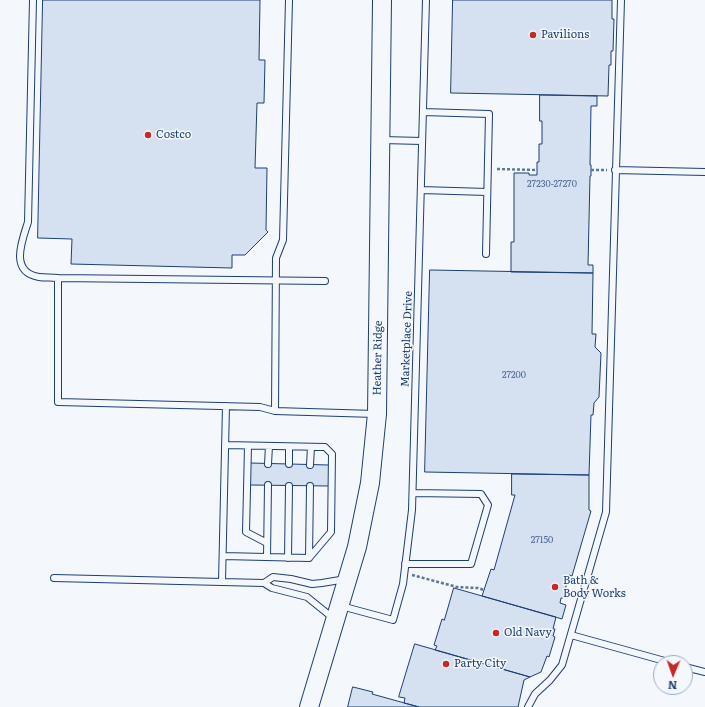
<!DOCTYPE html>
<style>
body{margin:0}
#map{position:relative;width:705px;height:707px;overflow:hidden;background:#f4f7fb;font-family:Literata,serif}
canvas{display:block}
.north{position:absolute;left:653px;top:655px;width:40px;height:40px;box-sizing:border-box;background:#f4f7fb;border:1px solid #9eadc5;border-radius:50%;rotate:182deg;font-size:11px;font-weight:700;line-height:16px;text-align:center;color:#1d3f73}
.north::after{content:'';display:block;margin:auto;width:14px;height:18px;background:#c62828;clip-path:polygon(50% 0,100% 100%,50% 72%,0 100%)}
</style>
<div id="map">
<canvas width="705" height="707"></canvas>
<div class="north">N</div>
</div>
<script>
const ctx = document.querySelector('canvas').getContext('2d');
ctx.lineJoin = 'round';
function fill(path, color) {
  ctx.fillStyle = color;
  ctx.fill(path, 'evenodd');
}
function trace(path, color, width, dash) {
  ctx.strokeStyle = color;
  ctx.lineWidth = width;
  ctx.lineCap = dash ? 'butt' : 'round';
  ctx.setLineDash(dash || []);
  ctx.stroke(path);
}
function label(font, color, halo, rows, align = 'center') {
  ctx.font = font + ' Literata,serif';
  ctx.lineWidth = 3;
  ctx.setLineDash([]);
  ctx.textBaseline = 'middle';
  ctx.strokeStyle = halo;
  ctx.fillStyle = color;
  for (const [text, x, y, turn = 0] of rows) {
    ctx.save();
    ctx.translate(x, y);
    ctx.rotate((+turn || 0) * Math.PI / 180);
    ctx.textAlign = isNaN(turn) ? turn : align;
    if (halo) ctx.strokeText(text, 0, 0);
    ctx.fillText(text, 0, 0);
    ctx.restore();
  }
}
const building = new Path2D(`
 M43,0H260L259,60H265L264,103H257L255,168H267L266,230L268,232L245,255H232V268L71,264L72,239L38,238Z
 M453,0H612V19H614L613,51H611V65H609L608,96L451,93Z
 M540,95L597,96V106H591L590,165H591V176H590L588,265H593V273L511,272V242H514V173H529V175H537V162H539V144H542V121H540Z
 M430,270L593,273L592,334H596L595,347L601,353L599,397L594,403L593,415H591L589,475L425,472Z
 M250,463L329,465V486L250,485Z
 M512,474L589,475V510L591,511L572,576L569,575L563,598H561L560,603L566,605L562,619L482,596L491,569L494,570L515,495H512Z
 M454,588L556,617L553,629H555L553,636L555,637L549,657L547,656L541,672L530,677L435,650L437,646L434,645L442,619L444,620Z
 M415,644L530,677L524,680L518,707H419L404,703L405,698L399,697Z
 M353,687L373,692L372,694L419,707H348Z`);
fill(building, '#d5e0f0');
trace(building, '#1d3f73', 1);
const lane = new Path2D(`
 M33,0L28,222C22,241 9,272 39,277C45,278 52,277 58,278V402L260,407L275,411L375,414
 M423,112L489,114L486,254
 M382,140L422,141
 M615,170L705,172
 M421,190L487,192
 M58,278L325,281
 M275,411L276,258L283,240L289,0
 M248,446L246,532L267,543
 M268,464L269,446
 M289,464V447
 M310,465L311,447
 M223,556L309,558L331,532L332,454L325,447L225,445
 M267,557L268,485
 M288,558L289,486
 M309,558L310,486
 M405,564H471L488,505L481,494L413,493
 M54,578L264,583L272,588L307,597L333,618
 M222,582L226,406
 M264,583L273,577L291,579L312,584L322,583L346,579
 M341,606L393,620L403,584L412,510L426,0
 M571,635L672,663
 M685,667L705,672
 M528,707L535,694L550,680L562,665L606,512L621,0`);
const secondary = new Path2D(`
 M309,707L357,547L370,483L377,414L382,0`);
trace(lane, '#1d3f73', 8);
trace(secondary, '#1d3f73', 20);
trace(new Path2D(`
 M497,169L537,170
 M591,170H607
 M412,575L457,587L478,588L484,590`), '#5e769c', 2.5, [3, 2]);
trace(lane, '#f4f7fb', 6);
trace(secondary, '#f4f7fb', 18);
for (const [x, y, r, color] of [
 [533,35,4,"#c62828"],
 [148,135,4,"#c62828"],
 [555,587,4,"#c62828"],
 [496,633,4,"#c62828"],
 [446,664,4,"#c62828"]
]) {
  const dot = new Path2D();
  dot.arc(x, y, r, 0, 2 * Math.PI);
  ctx.fillStyle = color;
  ctx.fill(dot);
  trace(dot, '#f4f7fb', 1.5);
}
label('9px', '#4b6792', null, [
 ["27230-27270",552,184],
 ["27200",514,375],
 ["27150",542,540]
]);
label('11px', '#1d3f73', '#f4f7fb', [
 ["Pavilions",541,35],
 ["Costco",156,135],
 ["Bath &",563,581],
 ["Body Works",563,594],
 ["Old Navy",504,633],
 ["Party City",454,664]
], 'left');
label('11px', '#1d3f73', '#f4f7fb', [
 ["Marketplace Drive",407,339,-88],
 ["Heather Ridge",378,358,-89]
]);
</script>
